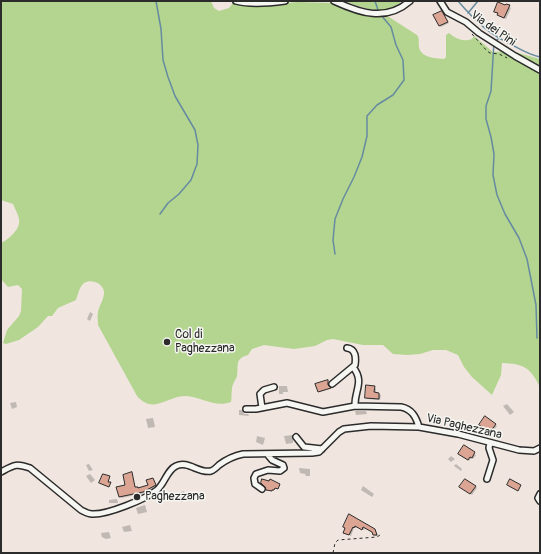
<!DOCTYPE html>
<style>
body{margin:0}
#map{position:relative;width:541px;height:554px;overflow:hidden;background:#f1e6df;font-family:Pangolin,sans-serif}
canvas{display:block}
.frame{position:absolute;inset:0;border:2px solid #2b2b2b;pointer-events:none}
</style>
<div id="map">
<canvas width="541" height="554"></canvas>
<div class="frame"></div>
</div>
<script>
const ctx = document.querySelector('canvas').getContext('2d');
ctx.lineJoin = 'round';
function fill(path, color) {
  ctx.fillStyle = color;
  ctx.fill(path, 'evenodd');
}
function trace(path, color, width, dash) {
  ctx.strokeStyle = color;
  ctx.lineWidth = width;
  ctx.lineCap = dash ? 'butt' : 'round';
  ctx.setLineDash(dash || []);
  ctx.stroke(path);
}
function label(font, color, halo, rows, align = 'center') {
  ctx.font = font + ' Pangolin,sans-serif';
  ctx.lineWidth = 3;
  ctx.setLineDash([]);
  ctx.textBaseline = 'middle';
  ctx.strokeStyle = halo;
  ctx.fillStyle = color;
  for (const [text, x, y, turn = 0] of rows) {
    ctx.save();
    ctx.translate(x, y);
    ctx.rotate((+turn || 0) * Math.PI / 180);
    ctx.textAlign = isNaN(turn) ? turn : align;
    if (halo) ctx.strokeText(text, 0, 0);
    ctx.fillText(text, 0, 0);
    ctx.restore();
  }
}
fill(new Path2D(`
 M1,1H211L214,8L219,11L229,8L233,3L240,5L260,6L297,2L332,3L348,11L389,17L417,35C420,39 418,42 419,47C421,58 435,58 444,59L446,57V35L449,33C456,39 463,42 472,39L474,36L493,52L511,51L540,59V387C530,367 524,364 502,363L501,375L492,395L472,377L464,367L458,355L446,350H433L420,354L407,355L393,354L383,345H363L333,339L327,340L315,346L294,349L264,345L252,349L248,355C234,359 239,365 237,376C236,380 232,384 232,389C231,394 232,397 231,402C216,408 201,397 186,396C166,396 154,415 137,396L98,325C98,321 97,316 98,312C99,306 103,301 104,294C105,284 92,278 84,283C79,287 78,295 76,300L58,308L52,316H48L38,327L19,340L6,344L3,343L7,330L19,316L21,311L22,289L18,285L8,287L1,279V243C9,239 21,229 19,219C18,214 15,209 13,204L1,200Z
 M345,1H401L399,5C395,7 391,9 386,10C374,12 356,6 345,1Z`), '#b3d590');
fill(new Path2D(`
 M506,5L511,8L506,19L500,17L499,14L495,11L505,6Z
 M443,14L449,23L441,27L440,26Z
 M90,312L93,314L90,321L87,319Z
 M328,381L329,387L330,389L320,392L319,391Z
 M279,386H287L288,392H283V394H279Z
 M374,387L376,389V393L381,395L380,400L367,399L366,397Z
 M16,402L17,407L12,409L10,403Z
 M507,404L514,412L510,415L503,406Z
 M239,410H242L244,414H248L249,416L239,415Z
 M355,411H366L367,414L356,415Z
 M153,418L155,427L148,428L146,419Z
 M495,424L497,426L492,433L481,426Z
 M293,435V443L286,444L284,436Z
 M257,436L265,438L263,445L256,442Z
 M464,446L476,455L473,459L471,458L469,461L461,455Z
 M451,456L455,459L451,462L448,459Z
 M89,464L93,470L89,471L86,465Z
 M456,464L462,469L461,471L454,466Z
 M299,468L310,469V476H306L305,474L300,473Z
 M131,473L136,488L138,489L149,486L153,479L157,487L145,493L121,498L120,496Z
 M90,474L95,480L91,483L86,476Z
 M363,486L374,494L372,497L361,490Z
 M475,486L477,488L472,495L462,488Z
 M184,491L187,500L181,502L178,493Z
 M117,499L118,503H109V500Z
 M145,505L147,512L138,514L136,508Z
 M350,515L375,529L378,536H375L372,532L365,528L364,530L357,527L356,528H354L351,536L346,534L344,533Z
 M130,525L132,531L124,532L122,527Z
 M109,532L111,538L106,539L102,537L101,533Z`), '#0003');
trace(new Path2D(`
 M156,1L161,29L163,60L168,77L175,96L195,130L198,145L197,164L191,180L179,194L168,203L160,214
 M375,1L379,13
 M458,1C476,22 489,34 514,46C523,51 530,55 540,57
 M468,13L478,1
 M498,39L494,42L491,91L486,106V119L491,137L494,154L493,175L497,195L505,214L519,238L527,259L536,305L537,338
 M335,254L333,240L335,219L343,199L354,177L362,157L367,136V116L377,105L393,95L404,80L403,60L396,45L391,27L381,15`), '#668ba0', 1.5);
const building = new Path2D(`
 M498,2L505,5L506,4L510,5L504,18L497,15L498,13L494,12Z
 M442,11L448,22L439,26L433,15Z
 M328,380V385L331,388L318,392L315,384Z
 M366,385L375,386L374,392L379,393V399L365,398Z
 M485,416L496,424L490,432L479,425Z
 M464,445L475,452L472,458L470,457L468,460L458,454Z
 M132,472L135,487H138V488L148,485L146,480L153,478L156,485L143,492L119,497L116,487L125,485L123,475Z
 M103,474L110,476L108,482H111L109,487L99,483Z
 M262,479L269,481L270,479L280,484L278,489L275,488L274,490H272V491L266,490L265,487L261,483Z
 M465,479L476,486L470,494L459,487Z
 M510,479L521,485L518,491L507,485Z
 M349,514L375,529L377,535H373L372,532L363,527L362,530L355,526L354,528L353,527L349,535L343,533L345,528L343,527Z`);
fill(building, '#dba493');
trace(building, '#2b2b2b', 1);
const minor = new Path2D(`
 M236,1C251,5 270,3 285,1
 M334,1C360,13 386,22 410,1
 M440,1L447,12L466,22L479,33L515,56L540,70
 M353,367C365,382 354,391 355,406
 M332,384L355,365C356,358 356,349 347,348
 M262,408L260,394L264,390L274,387
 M246,409H256L287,403L323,412L355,406L401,407C412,409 416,417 419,427
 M296,437L304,447L322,449
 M1,472C14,465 16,463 30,468L81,510C85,512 88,514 92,514C107,515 146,499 157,490C165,483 167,470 176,466C188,460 199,474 211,471C214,470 217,467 219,465C227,459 233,456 243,454L312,453L319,452L339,432L344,429L371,426L419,427L458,434L519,450L534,451L540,448
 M487,479L493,460L489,448L490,443
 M262,489L255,484L254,478L256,474L268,470L280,471L284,468L283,465L272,460L267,454
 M540,494L538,498L540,501`);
trace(minor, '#2b2b2b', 8);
trace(new Path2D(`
 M472,34L487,51L490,53L499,54L507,58
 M333,553L335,543L338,540L377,537L380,535`), '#2b2b2b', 1, [3, 3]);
trace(minor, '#f6f6f2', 5);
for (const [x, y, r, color] of [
 [167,342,4,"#2b2b2b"],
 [137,497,4,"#2b2b2b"]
]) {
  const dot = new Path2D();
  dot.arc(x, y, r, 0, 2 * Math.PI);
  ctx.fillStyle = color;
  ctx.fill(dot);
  trace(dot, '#f6f6f2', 1.5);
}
label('12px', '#2b2b2b', '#f6f6f2', [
 ["Via dei Pini",493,29,35],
 ["Via Paghezzana",464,427,13]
]);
label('12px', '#2b2b2b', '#f6f6f2', [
 ["Col di",175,335],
 ["Paghezzana",175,349],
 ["Paghezzana",145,497]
], 'left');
</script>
